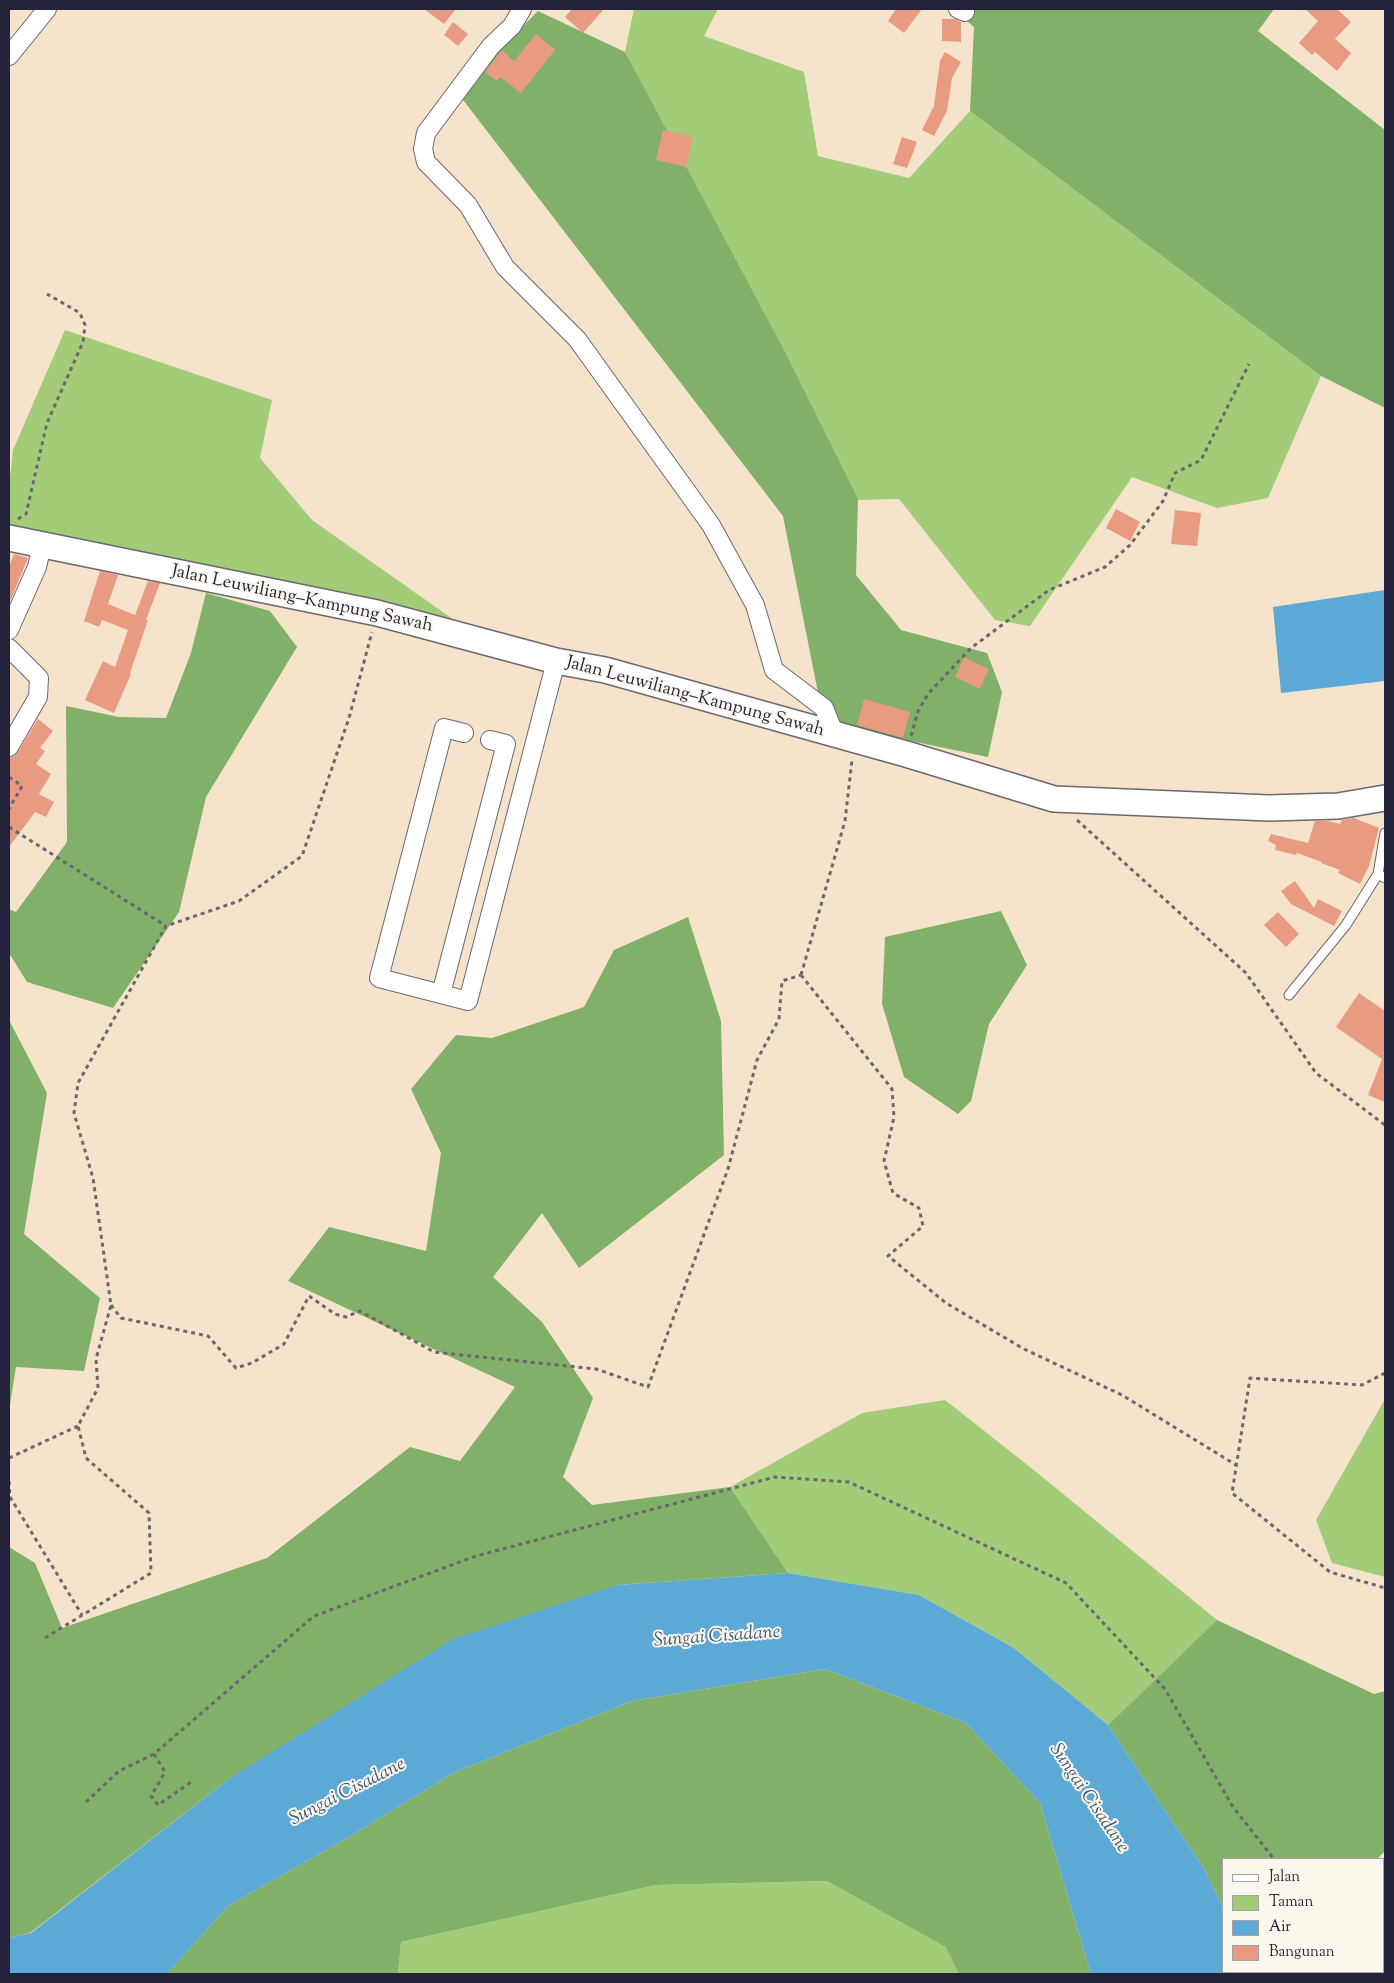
<!DOCTYPE html>
<meta charset="utf-8">
<style>
body{margin:0}
#map{position:relative;width:1394px;height:1983px;overflow:hidden;background:#f6e3cb;font-family:"Sorts Mill Goudy",serif}
canvas{display:block}
.frame{position:absolute;inset:0;border:10px solid #22223b;pointer-events:none}
.legend{position:absolute;left:1222px;top:1858px;width:162px;height:115px;box-sizing:border-box;background:#fbf7ec;border:1px solid #a4a2a5;margin:0;padding:6px 9px;list-style:none;font-size:15px;color:#22223b}
.legend li{display:flex;align-items:center;gap:10px;height:25px}
.legend b{width:25px;border:1px solid #a4a2a5}
</style>
<div id="map">
<canvas width="1394" height="1983"></canvas>
<div class="frame"></div>
<ul class="legend">
<li><b style="height:6px;background:#fff"></b>Jalan</li>
<li><b style="height:14px;background:#a2cc78"></b>Taman</li>
<li><b style="height:14px;background:#5da9d6"></b>Air</li>
<li><b style="height:14px;background:#e89b80"></b>Bangunan</li>
</ul>
</div>
<script>
const ctx = document.querySelector('canvas').getContext('2d');
ctx.lineJoin = 'round';
function fill(path, color) {
  ctx.fillStyle = color;
  ctx.fill(path, 'evenodd');
}
function trace(path, color, width, dash) {
  ctx.strokeStyle = color;
  ctx.lineWidth = width;
  ctx.lineCap = dash ? 'butt' : 'round';
  ctx.setLineDash(dash || []);
  ctx.stroke(path);
}
function label(font, color, halo, rows, align = 'center') {
  ctx.font = font + ' "Sorts Mill Goudy",serif';
  ctx.lineWidth = 4;
  ctx.setLineDash([]);
  ctx.textBaseline = 'middle';
  ctx.strokeStyle = halo;
  ctx.fillStyle = color;
  for (const [text, x, y, turn = 0] of rows) {
    ctx.save();
    ctx.translate(x, y);
    ctx.rotate((+turn || 0) * Math.PI / 180);
    ctx.textAlign = isNaN(turn) ? turn : align;
    if (halo) ctx.strokeText(text, 0, 0);
    ctx.fillText(text, 0, 0);
    ctx.restore();
  }
}
fill(new Path2D(`
 M634,9H718L704,36L804,72L818,156L909,178L970,111L1321,376L1268,498L1217,508L1132,477L1030,626L995,620L899,499L858,500L625,52Z
 M65,330L272,400L260,458L312,520L484,641L9,534V486L13,450Z
 M1385,1399V1577L1332,1563L1316,1520Z
 M945,1400L1035,1471L1217,1620L1108,1725L1014,1648L919,1595L788,1573L730,1487L862,1413Z
 M827,1881L947,1947L959,1974H398L401,1942L656,1885Z`), '#a2cc78');
fill(new Path2D(`
 M953,9H1274L1258,31L1385,130V408L1321,376L970,111L974,27Z
 M538,11L625,52L785,352L858,499L856,575L901,630L987,653L1002,692L988,757L824,723L783,516L457,92Z
 M206,593L270,611L297,647L206,797L179,912L113,1008L27,982L9,953V909L16,912L67,842L66,706L119,717L166,718L191,653Z
 M1001,911L1027,965L989,1024L971,1101L958,1114L904,1077L882,1004L885,937Z
 M688,917L721,1021L724,1155L579,1268L542,1213L493,1277L542,1322L593,1398L563,1477L592,1505L730,1487L788,1573L617,1585L230,1778L30,1933L9,1938V1547L35,1563L62,1628L267,1558L410,1447L460,1461L515,1387L288,1281L329,1227L426,1251L441,1153L411,1089L456,1035L492,1038L584,1007L614,950Z
 M9,1020L47,1093L24,1234L100,1298L84,1371L16,1367L9,1411Z
 M1217,1620L1374,1694L1385,1691V1851L1377,1859H1223V1909L1205,1870L1108,1725Z
 M825,1669L966,1723L1040,1803L1091,1974H959L946,1947L827,1881L656,1885L401,1942L398,1974H167L228,1906L349,1837L453,1773L632,1701Z
 M1383,1932L1385,1936V1974H1252L1251,1972H1383Z`), '#81b068');
fill(new Path2D(`
 M1385,590V681L1281,693L1273,607Z
 M788,1573L919,1595L1014,1648L1108,1725L1205,1870L1223,1909V1972H1251L1252,1974H1091L1040,1803L966,1723L825,1669L632,1701L453,1773L349,1837L228,1906L167,1974H9V1938L31,1933L230,1778L453,1639L617,1585Z`), '#5da9d6');
fill(new Path2D(`
 M424,9H456L444,24Z
 M572,9H604L583,33L565,17Z
 M896,9H922L904,33L888,21Z
 M1305,9H1337L1351,22L1335,39L1351,53L1337,71L1315,52L1312,55L1299,43L1318,21Z
 M942,19H955L961,22V42L942,41Z
 M453,22L468,34L458,46L444,35Z
 M536,34L555,50L521,93L500,77L497,81L485,72L502,50L514,61Z
 M945,52L961,62L952,78L947,111L934,136L922,130L934,106L940,61Z
 M663,130L693,137L686,167L656,160Z
 M902,137L917,142L907,168L893,164Z
 M1116,509L1140,522L1130,541L1106,528Z
 M1175,510L1201,513L1197,546L1171,544Z
 M14,554L28,558L9,604V567Z
 M100,571L118,575L108,604L135,615L148,581L160,583L146,620H148L130,673L131,674L114,713L85,700L103,661L115,667L128,630L102,620L99,627L84,621Z
 M964,657L989,669L980,689L955,677Z
 M864,699L910,712L903,738L857,725Z
 M38,719L53,731L40,748L45,751L36,764L51,774L39,794L54,802L46,817L35,812L9,847V758L14,756L18,752Z
 M1354,818L1379,828L1369,866L1360,884L1338,873L1340,870L1321,863L1322,862L1297,853L1296,855L1275,850L1276,845L1268,841L1271,834L1308,843L1315,821H1328L1340,824L1342,820Z
 M1295,881L1314,908L1318,899L1342,911L1334,926L1291,904L1281,891Z
 M1278,912L1299,934L1286,947L1264,925Z
 M1359,993L1385,1011V1102L1368,1095L1382,1059L1336,1027Z`), '#e89b80');
const service = new Path2D(`
 M1385,833L1378,874L1385,878
 M1289,995L1346,925L1378,874`);
const minor = new Path2D(`
 M522,9L512,26L491,46L426,133L423,149L426,162L468,205L505,267L577,339L711,525L755,605L774,670L824,708L835,735
 M958,9L965,12
 M9,56L47,9
 M9,630L37,567L42,545
 M9,648L39,678L38,697L9,747
 M464,733L444,728L379,978L468,1001L556,661
 M441,994L506,744L490,740`);
const secondary = new Path2D(`
 M9,538L377,613L556,661L605,670L906,754L1054,799L1269,808L1338,806L1385,798`);
trace(service, '#6c666d', 11);
trace(minor, '#6c666d', 20);
trace(secondary, '#6c666d', 28);
trace(new Path2D(`
 M18,519L26,514L47,423L83,342L85,325L80,313L47,294
 M911,736L918,711L928,694L971,648L1049,590L1105,567L1130,545L1163,501L1175,473L1201,460L1249,364
 M9,777L22,786L9,809
 M1077,820L1246,973L1316,1073L1385,1125
 M9,827L166,926
 M801,975L892,1089L894,1117L884,1161L893,1193L919,1208L923,1226L888,1256L946,1303L1024,1349L1122,1395L1236,1465
 M801,975L845,821L852,760
 M111,1305L121,1318L208,1336L236,1368L252,1363L284,1344L309,1296L335,1314L346,1317L360,1311L434,1352L596,1369L648,1387L728,1169L757,1060L779,1019L782,981L801,975
 M1385,1373L1362,1385L1250,1378L1232,1493L1330,1572L1385,1588
 M9,1458L78,1426
 M9,1481L10,1497L82,1615
 M45,1638L151,1573L149,1513L86,1458L78,1426L98,1388L96,1359L111,1305L93,1178L74,1113L78,1083L166,926L239,901L302,856L349,718L372,632
 M154,1754L165,1772L151,1796L158,1805L194,1780
 M86,1802L119,1771L154,1754L314,1616L476,1556L775,1477L849,1482L1066,1583L1165,1689L1233,1807L1274,1859
 M1352,1972L1354,1974`), '#6c666d', 3, [4, 4]);
trace(service, '#fff', 9);
trace(minor, '#fff', 18);
trace(secondary, '#fff', 25);
label('18px', '#22223b', '#fbf7ec', [
 ["Jalan Leuwiliang–Kampung Sawah",302,600,12],
 ["Jalan Leuwiliang–Kampung Sawah",695,698,15]
]);
label('italic 19px', '#3a5879', '#fbf7ec', [
 ["Sungai Cisadane",717,1638,-4],
 ["Sungai Cisadane",348,1793,-27],
 ["Sungai Cisadane",1088,1799,56]
]);
</script>
